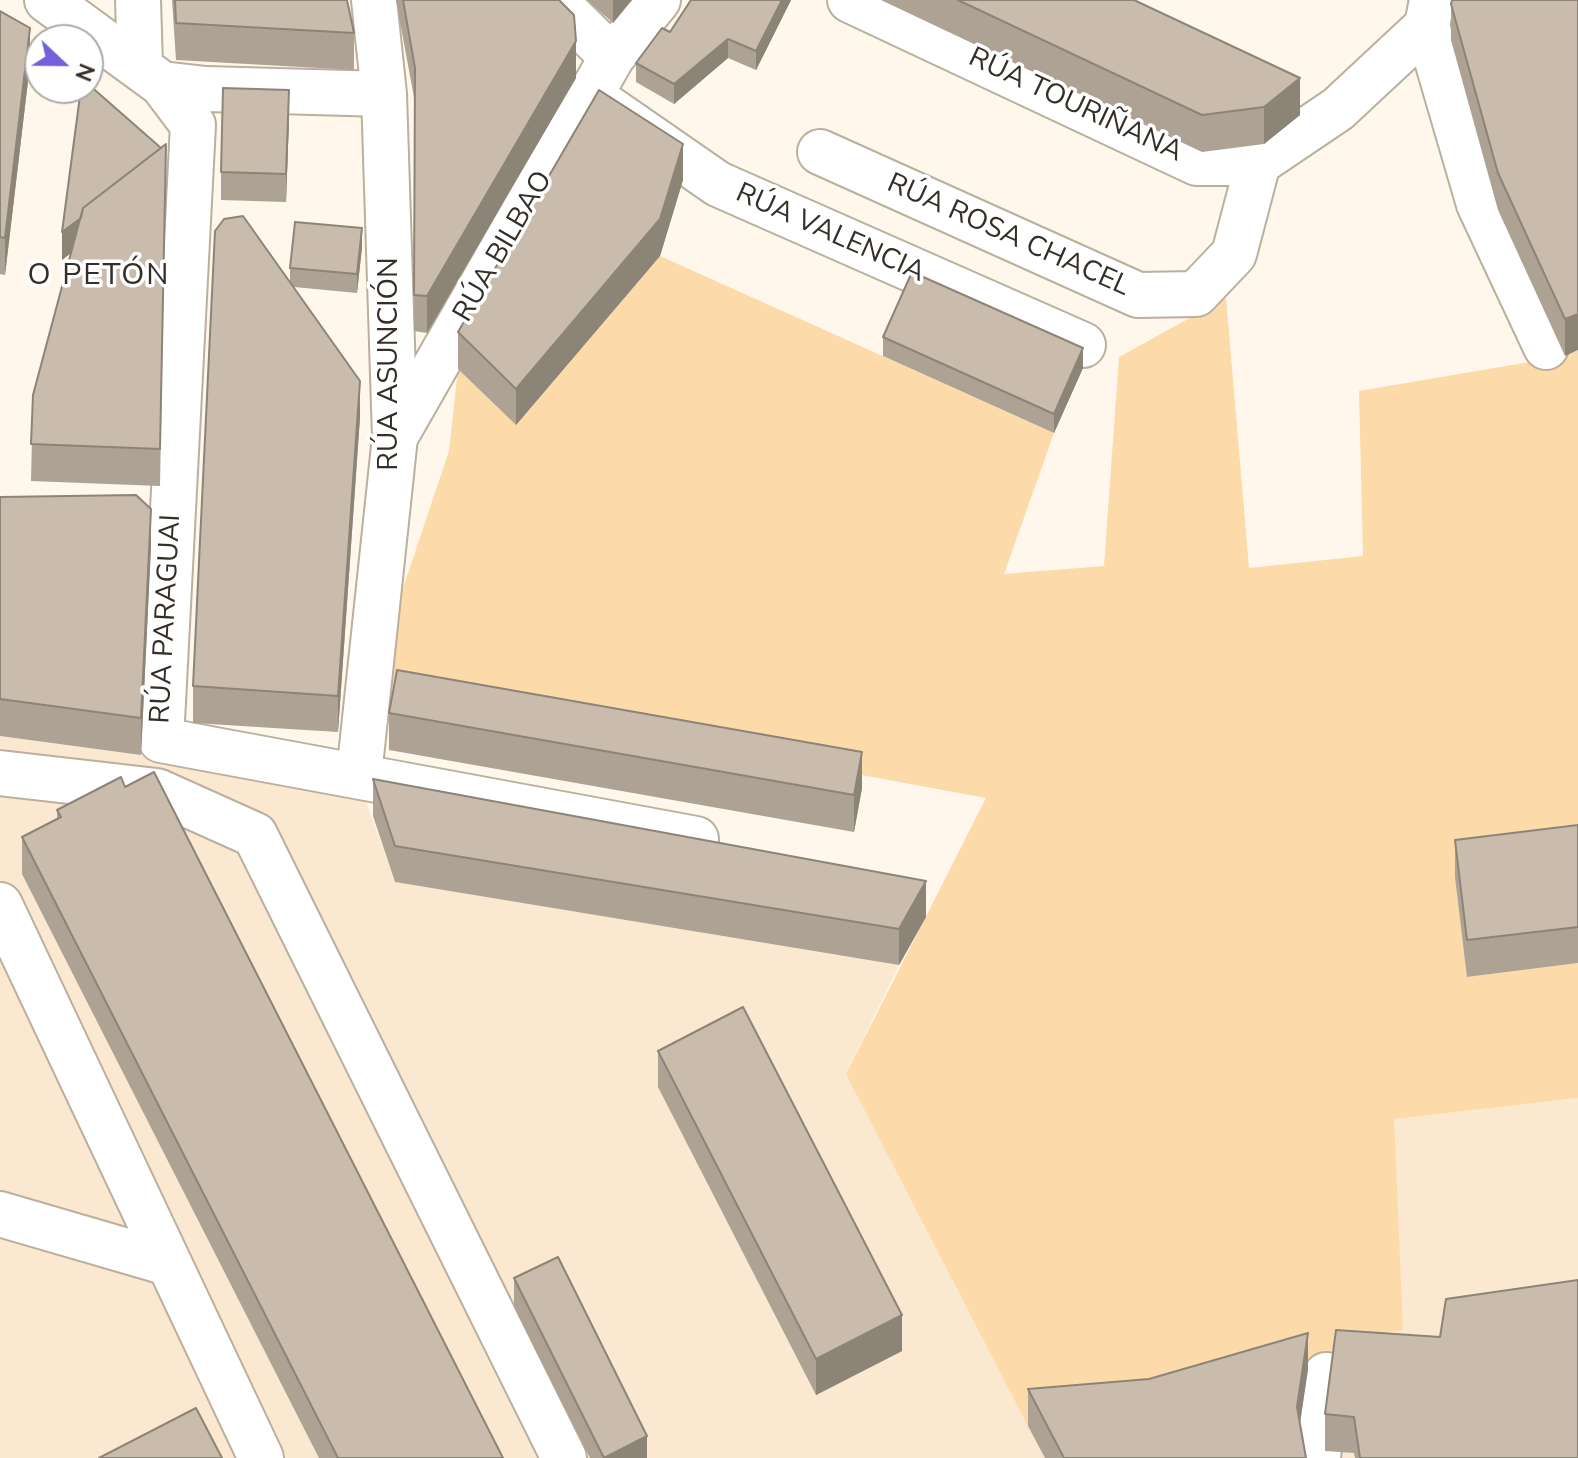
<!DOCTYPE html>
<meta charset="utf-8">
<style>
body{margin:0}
#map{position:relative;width:1578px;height:1458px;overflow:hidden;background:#fff7ec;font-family:"Nunito Sans",sans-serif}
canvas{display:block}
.north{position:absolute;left:24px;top:24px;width:80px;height:80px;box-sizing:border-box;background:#fff;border:2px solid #adaba9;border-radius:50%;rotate:112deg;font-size:22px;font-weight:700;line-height:32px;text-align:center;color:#332e27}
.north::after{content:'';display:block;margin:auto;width:28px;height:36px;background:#7360da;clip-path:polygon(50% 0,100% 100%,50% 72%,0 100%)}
</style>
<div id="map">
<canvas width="1578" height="1458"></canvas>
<div class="north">N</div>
</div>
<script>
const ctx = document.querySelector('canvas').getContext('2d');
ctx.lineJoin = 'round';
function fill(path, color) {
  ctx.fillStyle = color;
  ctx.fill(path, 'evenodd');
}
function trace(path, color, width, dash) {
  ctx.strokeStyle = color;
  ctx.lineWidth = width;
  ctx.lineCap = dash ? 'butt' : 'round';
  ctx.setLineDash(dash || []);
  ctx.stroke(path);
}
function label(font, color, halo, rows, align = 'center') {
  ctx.font = font + ' "Nunito Sans",sans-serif';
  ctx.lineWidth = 7;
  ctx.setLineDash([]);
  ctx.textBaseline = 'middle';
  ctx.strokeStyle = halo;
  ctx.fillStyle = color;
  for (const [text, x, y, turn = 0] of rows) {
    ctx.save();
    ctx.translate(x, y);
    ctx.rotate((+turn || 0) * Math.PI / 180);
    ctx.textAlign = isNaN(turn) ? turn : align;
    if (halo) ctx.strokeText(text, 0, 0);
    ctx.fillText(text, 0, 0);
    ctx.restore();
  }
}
fill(new Path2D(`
 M0,736L141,755L364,796L395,882L899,965L846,1074L1395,1165L1393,1119L1578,1098V1458H0Z`), '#fae8d0');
fill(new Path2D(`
 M660,256L1054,433L1004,574L1104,566L1119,357L1226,298L1249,568L1363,556L1359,391L1565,356L1578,350V862L1467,977L1578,963V1098L1394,1119L1403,1330L1347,1336L1346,1367L1028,1426L846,1074L986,798L390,688L396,609L449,451L458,369L516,425Z`), '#fcdaaa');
const minor = new Path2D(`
 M47,0L162,84L193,125L161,740L696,839
 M138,0L140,66
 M554,0L612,57
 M850,0L1197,163H1258L1338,109L1427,26L1432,0
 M1427,26L1479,204L1546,347
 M162,84L206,89L384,94
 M591,96L718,184L1083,345
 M820,152L1138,295L1196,294L1234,254L1258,163
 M395,437L612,57L658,0
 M0,773L157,791L255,835L564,1458
 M359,775L395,437L384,94L374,0
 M0,905L261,1458
 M0,1214L168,1263
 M1318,1458L1326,1375`);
trace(minor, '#bbaf9e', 48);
trace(minor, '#fff', 44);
fill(new Path2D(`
 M172,0H347L354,33V70L176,60Z
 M396,0H559L576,78L427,333L414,331L415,103Z
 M587,0H632L613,23Z
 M691,0H791L756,70L728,58L674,104L636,82V63L670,32Z
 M881,0H1134L1300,115L1264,144L1202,152Z
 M1578,0L1565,356L1498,210L1451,40V4Z
 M0,11L30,64L5,275L0,274Z
 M88,84L161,148L166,144L160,486L31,481L33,395L71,253L62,260V232L81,88H88Z
 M289,118L286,202L221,200V172Z
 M683,180L660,256L516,425L458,369V332Z
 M362,247L357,293L294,287L360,417L338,732L193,723V686L290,283V268Z
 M883,337L1083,368L1054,433L883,356Z
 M0,497L151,546L141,755L0,736Z
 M389,713L862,788L854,832L389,750Z
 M373,779L926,917L899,965L395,882L373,816Z
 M57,810L503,1458H319L22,874V837L57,819Z
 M1578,825V963L1467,977L1455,877V840Z
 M658,1051L902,1351L816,1395L658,1087Z
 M514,1278L647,1458H590L514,1307Z
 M1440,1337L1578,1458H1355L1354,1453L1325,1451V1414Z
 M1308,1369L1300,1423L1306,1458H1045L1028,1426V1389Z`), '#ada294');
fill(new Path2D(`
 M613,0H632L613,23Z
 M782,0H791L756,70V51Z
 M30,28V64L5,275V238Z
 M728,39V58L674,104V84Z
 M576,41V78L427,333V296Z
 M1300,78V115L1264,144V107Z
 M289,90V118L286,202V174Z
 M166,144V180L160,486L166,181L62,260V232Z
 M683,144V180L660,256L516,425V389Z
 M362,228V247L357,293V274Z
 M1578,314V350L1565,356V319Z
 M1083,348V368L1054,433V414Z
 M360,381V417L338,732V696Z
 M151,509V546L141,755V718Z
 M862,752V788L854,832V795Z
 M926,881V917L899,965V929Z
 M902,1315V1351L816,1395V1359Z
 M1308,1333V1369L1297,1443V1407Z
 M647,1436V1458H604Z`), '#8d8478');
const building = new Path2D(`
 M175,0H347L354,33L176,23Z
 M403,0H559L574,15L576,41L427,296L414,295L415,68Z
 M691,0H782L756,51L728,39L674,84L636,63L662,28L670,32Z
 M958,0H1134L1300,78L1264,107L1202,115Z
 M1452,0H1578V314L1565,319L1498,173L1451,4Z
 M0,11L30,28L5,238L0,237Z
 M88,84L161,148L83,208L81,218L62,232L81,88H88Z
 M223,88L289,90L286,174L221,172Z
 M599,90L683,144L660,219L516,389L458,332Z
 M166,144L160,449L31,444L33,395L83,208Z
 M243,216L360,381L338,696L193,686L215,231L224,219Z
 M295,222L362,228L357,274L290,268Z
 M912,272L1083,348L1054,414L883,337Z
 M136,495L151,509L141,718L0,699V497Z
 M397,670L862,752L854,795L389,713Z
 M154,772L503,1458H338L22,837L61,817L57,810L121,777L125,787Z
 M373,779L926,881L899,929L395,846Z
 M1578,825V927L1467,940L1455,840Z
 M743,1007L902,1315L816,1359L658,1051Z
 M558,1257L647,1436L604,1458L514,1278Z
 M1578,1280V1458H1360L1354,1417L1325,1414L1336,1330L1440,1337L1446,1299Z
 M1308,1333L1297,1407L1306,1458H1064L1028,1389L1149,1379Z
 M196,1408L222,1458H99Z`);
fill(building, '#c9bcac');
trace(building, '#8d8478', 2);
label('28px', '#332e27', '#fff', [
 ["RÚA TOURIÑANA",1075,106,25],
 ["RÚA VALENCIA",830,234,24],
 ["RÚA ROSA CHACEL",1008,236,24],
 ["RÚA BILBAO",504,247,-60],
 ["RÚA ASUNCIÓN",390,364,-90],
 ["RÚA PARAGUAI",167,619,-87]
]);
ctx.letterSpacing = '2px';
label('30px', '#332e27', '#fff', [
 ["O PETÓN",99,277]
]);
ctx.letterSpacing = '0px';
</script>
